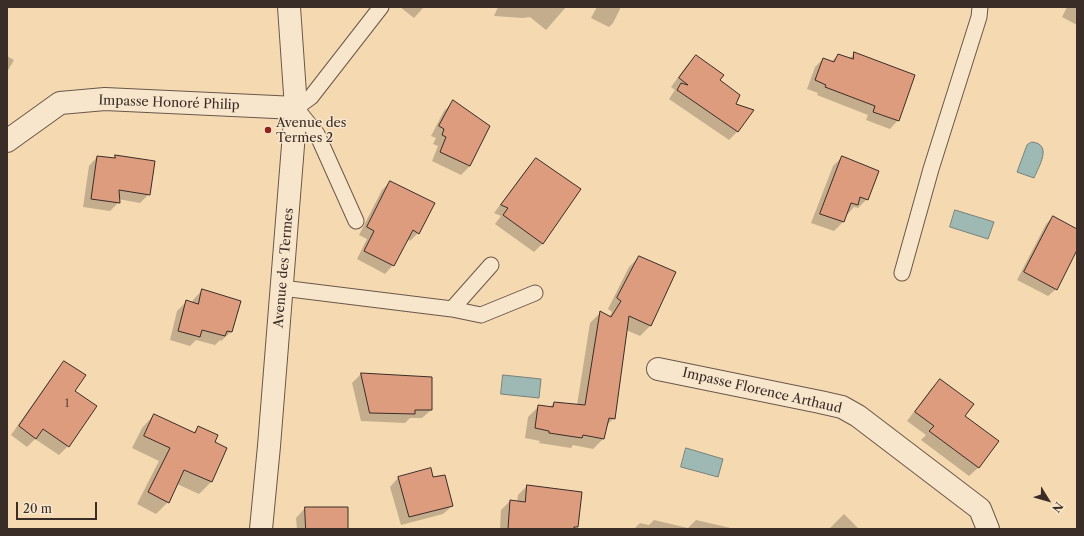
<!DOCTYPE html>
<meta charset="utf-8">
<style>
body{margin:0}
#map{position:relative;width:1084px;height:536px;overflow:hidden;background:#f5d9b1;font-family:"Libre Caslon Text",serif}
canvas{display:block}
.frame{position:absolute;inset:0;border:8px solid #3a2c27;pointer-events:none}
.north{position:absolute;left:1028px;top:480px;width:40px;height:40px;-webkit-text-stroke:3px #f8e6cc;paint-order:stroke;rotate:127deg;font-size:11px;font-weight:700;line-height:16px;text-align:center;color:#3a2c27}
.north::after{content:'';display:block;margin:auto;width:14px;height:18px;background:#3a2c27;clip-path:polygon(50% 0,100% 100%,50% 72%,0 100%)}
.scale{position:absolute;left:16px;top:502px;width:81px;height:18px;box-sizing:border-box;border:2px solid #3a2c27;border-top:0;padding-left:5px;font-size:12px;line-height:14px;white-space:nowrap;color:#3a2c27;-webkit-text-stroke:3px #f8e6cc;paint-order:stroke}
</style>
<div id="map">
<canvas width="1084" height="536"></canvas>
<div class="frame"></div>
<div class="north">N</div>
<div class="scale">20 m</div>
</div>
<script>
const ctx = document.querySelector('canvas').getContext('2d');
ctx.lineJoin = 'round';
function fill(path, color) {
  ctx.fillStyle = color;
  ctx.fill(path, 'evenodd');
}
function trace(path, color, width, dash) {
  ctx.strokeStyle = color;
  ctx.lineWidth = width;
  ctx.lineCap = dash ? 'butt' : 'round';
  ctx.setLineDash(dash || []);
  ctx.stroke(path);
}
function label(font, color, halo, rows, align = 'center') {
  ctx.font = font + ' "Libre Caslon Text",serif';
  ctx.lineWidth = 3;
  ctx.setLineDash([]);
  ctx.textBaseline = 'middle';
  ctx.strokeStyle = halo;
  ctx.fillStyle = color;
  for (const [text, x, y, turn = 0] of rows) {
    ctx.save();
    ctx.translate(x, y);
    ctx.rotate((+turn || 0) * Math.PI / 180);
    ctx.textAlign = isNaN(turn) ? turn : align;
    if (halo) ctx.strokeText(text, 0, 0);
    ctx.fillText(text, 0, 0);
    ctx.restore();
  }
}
const water = new Path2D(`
 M1032,142C1053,144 1039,166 1034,178L1017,172L1027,145Z
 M955,210L994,222L988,239L950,227Z
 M503,375L541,379L539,398L501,394Z
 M686,448L723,459L718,477L681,467Z`);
fill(water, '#9eb9b3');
trace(water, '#76817b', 1);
fill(new Path2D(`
 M400,7H424L414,18Z
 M498,7H566L546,30L530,17L523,18L494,16Z
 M597,7H621L613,23L609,27L591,18Z
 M1067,7H1077V25L1062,17Z
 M855,53L898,120L890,129L866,120L868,115L817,95L818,93L807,89L815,67L823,59L831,62L838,55L849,59Z
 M7,56L14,60L7,72Z
 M696,56L719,81L735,104L753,111L737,132L729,140L669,99L675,90L671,87L687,65Z
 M453,102L489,127L470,166L461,175L432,161L438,146L433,144L436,138L431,136L444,111Z
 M116,156L149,194L140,203L118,199V203L110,211L83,207L89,166L97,157L113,159Z
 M842,157L867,199L858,208L854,207L848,214L846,213L843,222L834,231L811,223L833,166Z
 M536,159L580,189L542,244L534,252L495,224L501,216L494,213L528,167Z
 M390,182L418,233L410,241L407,239L393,265L385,274L357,259L367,239L359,235L382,190Z
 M1053,217L1077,230V247L1056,289L1048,296L1017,280L1046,224Z
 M639,257L674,273L650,326L640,336L626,330L614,418L606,426L603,439L593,449L573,445L571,448L539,443L540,441L525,438L528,417L539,406L549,408L554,403L577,405L590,323L600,313L609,317L612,312L608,309L629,267Z
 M202,290L240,301L231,332L221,341L220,340L215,345L196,340L190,346L170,340L177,311L186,302L192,303L193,300Z
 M64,363L74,391L95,406L68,446L59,455L35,439L27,447L11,435L56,371Z
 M361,374L431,378V410L422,418H410L405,423L361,421L352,383Z
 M940,381L964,416L998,441L978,468L969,476L921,440L926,435L907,421L931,389Z
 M154,415L193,433L199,427L213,443L212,481L199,494L177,484L168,502L156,514L137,504L159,461L132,448L142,428Z
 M430,469L433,479L452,506L443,514L401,525L390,487L398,478Z
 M527,486L577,526L574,529H500L501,510L510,501L517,502L518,495Z
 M305,508L346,529H297L296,518Z
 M844,514L859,529H829Z
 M654,520L688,528L696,520L735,529H634L640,523L649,525Z`), '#0003');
const building = new Path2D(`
 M854,52L915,75L899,121L873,112L875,106L825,87L826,85L815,80L823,58L834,62L838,54L853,59Z
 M696,55L724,75L720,80L740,95L736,104L754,110L738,132L677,90L681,83L688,85L679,78Z
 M453,100L490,126L470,166L440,152L446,137L442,135L444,129L439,126Z
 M115,155L155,161L150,195L119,190L120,203L91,199L97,156L115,158Z
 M842,156L879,171L868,200L860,197L858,205L851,203L844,222L820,214Z
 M536,158L581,189L543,244L503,215L508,208L501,205Z
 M390,181L435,203L419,234L413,230L394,266L364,251L374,231L367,227Z
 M1053,216L1077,229V250L1057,290L1024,272Z
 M639,256L676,272L651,326L629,316L615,419L609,418L604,439L583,435L582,438L549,433V431L535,428L538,405L553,407L554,402L585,405L600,311L611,317L621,301L617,298Z
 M202,289L241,301L232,332L227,331L225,336L202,330L200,337L178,331L186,300L198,304Z
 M64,361L86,375L75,391L97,406L69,447L43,429L36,439L19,426Z
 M361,373L432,377V410H415V414L370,413Z
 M940,379L974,404L965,416L999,441L979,468L929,431L934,426L915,412Z
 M154,414L195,433L198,426L218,435L215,442L227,448L212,482L184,470L169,503L148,492L170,448L144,436Z
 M431,468L433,477L445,475L453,506L409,517L398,477Z
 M527,485L582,492L578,527H574V529H508L510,500L525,502Z
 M305,507H348V529H306Z`);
fill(building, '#de9c7f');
trace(building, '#3a2c27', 1);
const lane = new Path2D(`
 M356,221L317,134L296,108L311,97L381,7
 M902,273L931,169L979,17L980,7
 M282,288L452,309L491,265
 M452,309L481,315L535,293`);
const street = new Path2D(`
 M7,141L60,103L105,99L296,108
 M658,369L820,402L842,407L858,416L980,509L988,529
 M261,529L269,446L296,108L289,7`);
trace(lane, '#69574a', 17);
trace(street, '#69574a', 24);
trace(lane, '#f8e6cc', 15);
trace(street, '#f8e6cc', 22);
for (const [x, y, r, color] of [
 [268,130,4,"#8f2418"]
]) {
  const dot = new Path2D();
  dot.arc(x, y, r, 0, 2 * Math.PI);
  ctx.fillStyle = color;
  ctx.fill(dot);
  trace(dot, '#f8e6cc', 1.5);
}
label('11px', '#63483d', null, [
 ["1",67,404]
]);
label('13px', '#3a2c27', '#f8e6cc', [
 ["Impasse Honoré Philip",169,103,2],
 ["Avenue des Termes",284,268,-85],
 ["Impasse Florence Arthaud",762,391,13]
]);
label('13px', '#3a2c27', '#f8e6cc', [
 ["Avenue des",276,123],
 ["Termes 2",276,138]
], 'left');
</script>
